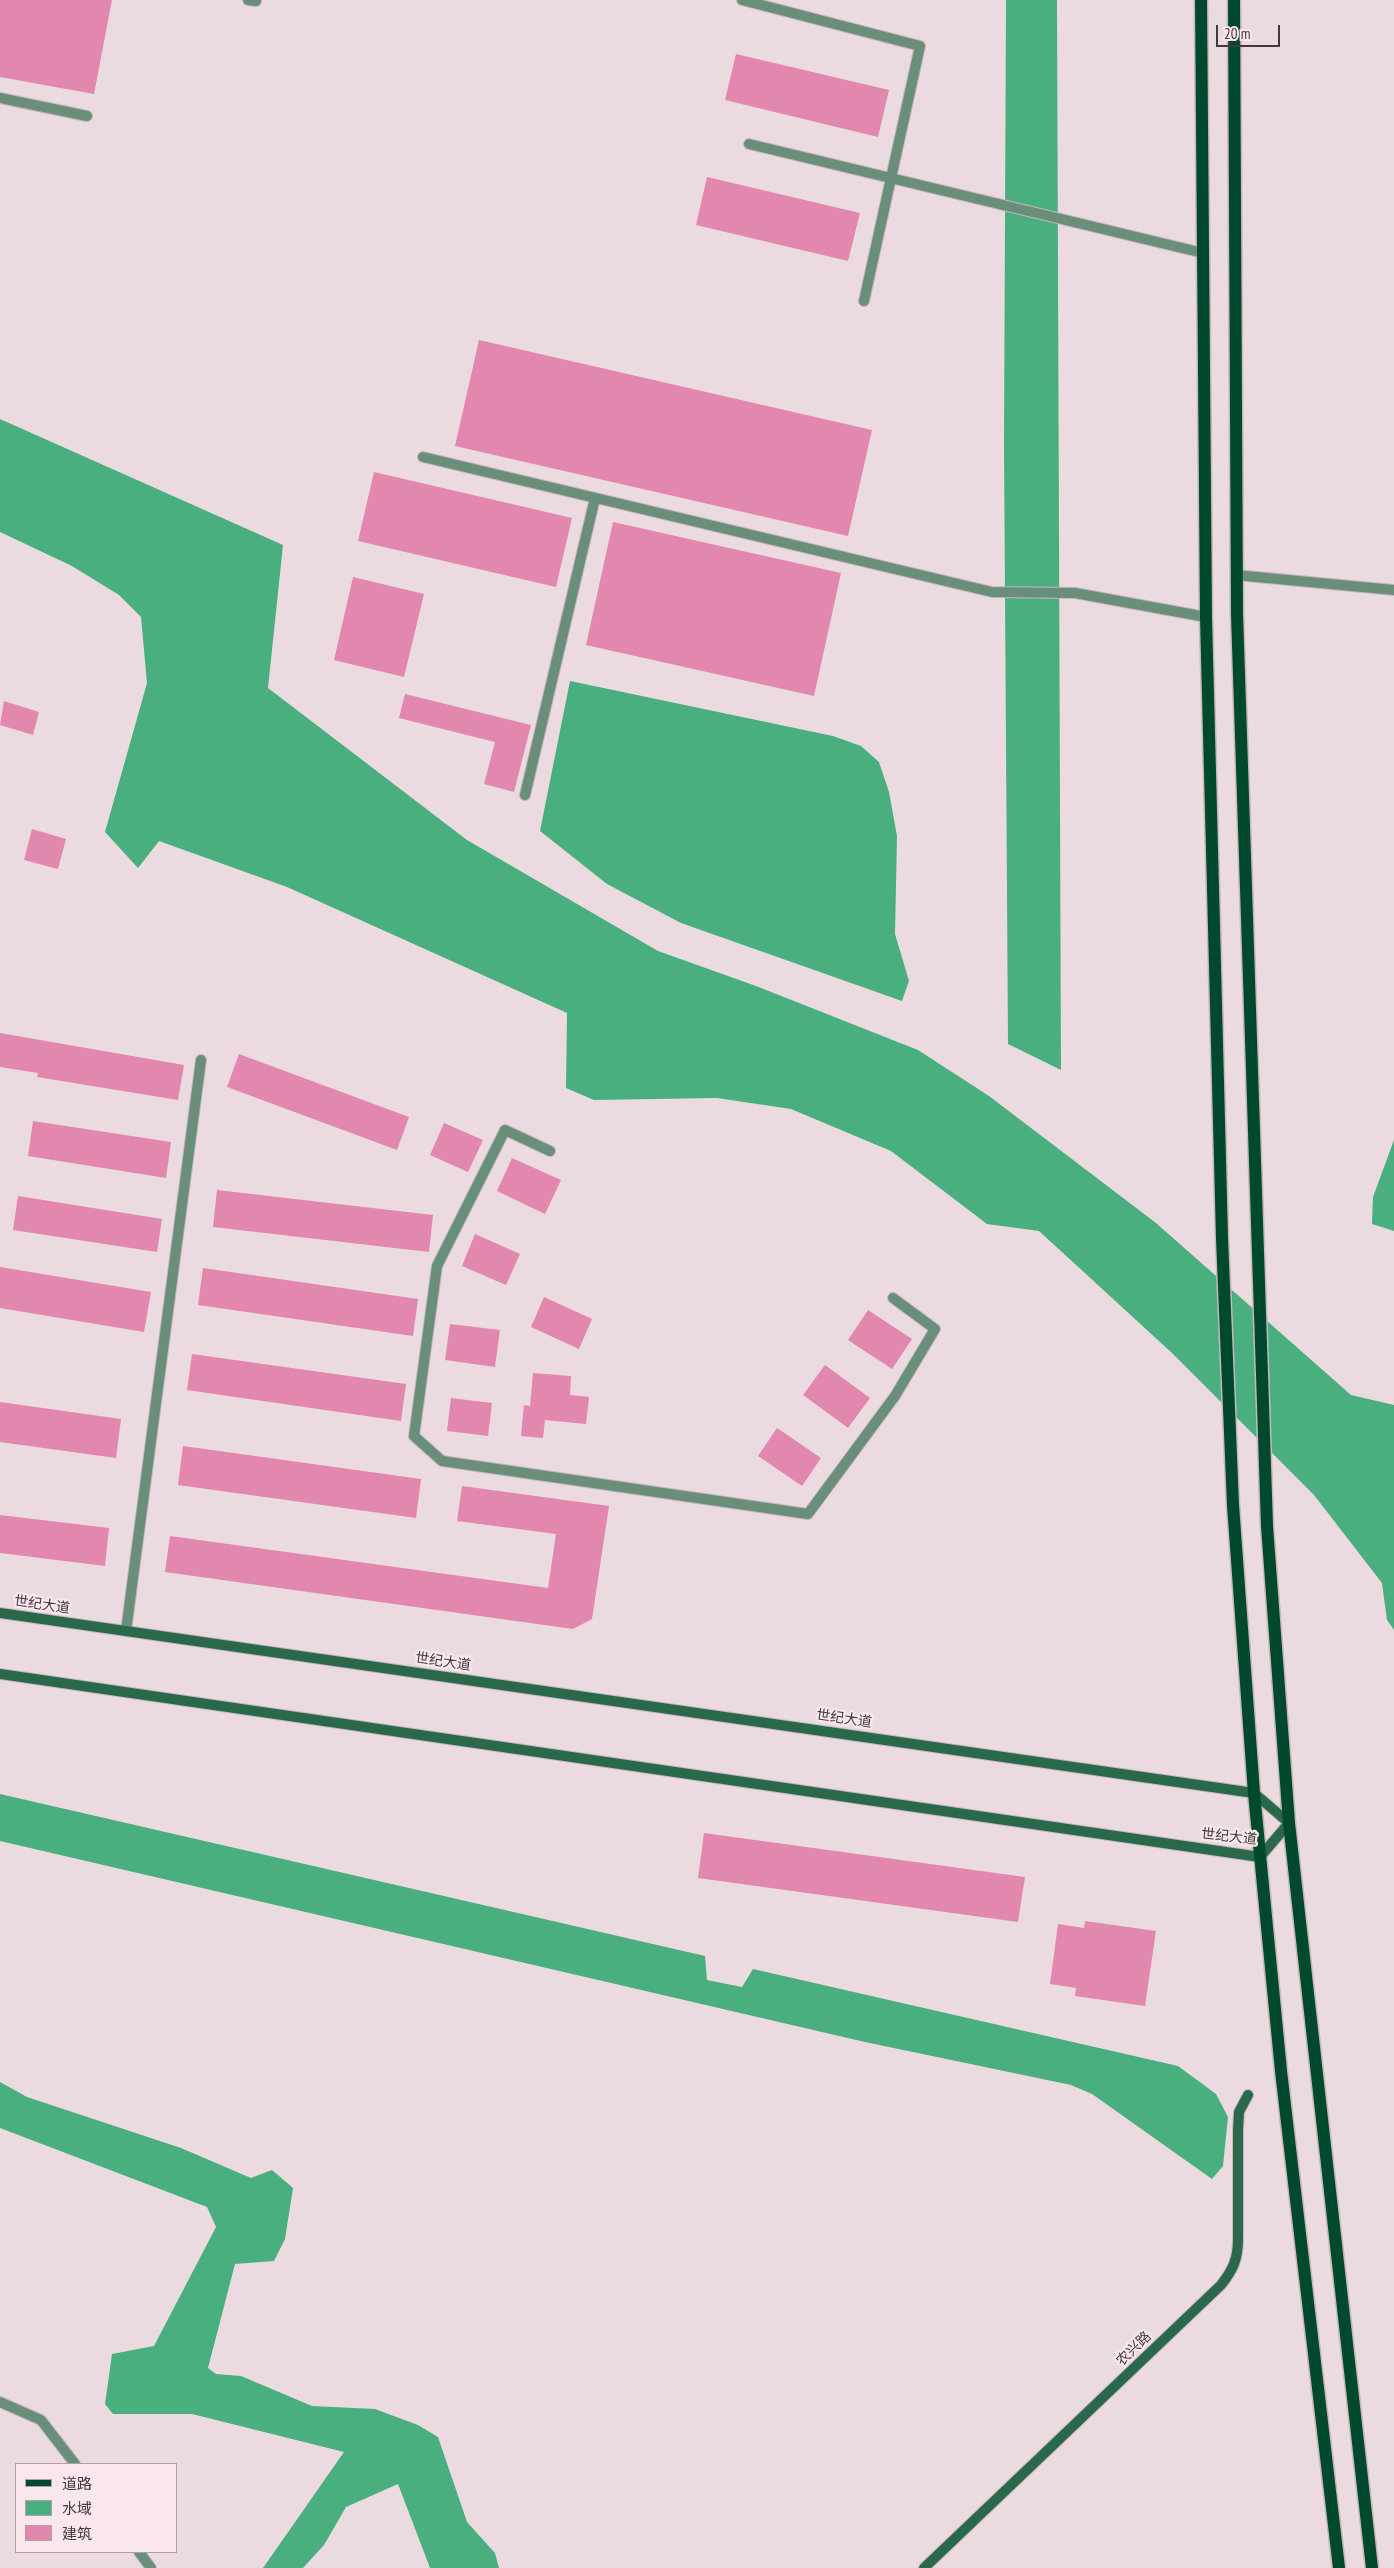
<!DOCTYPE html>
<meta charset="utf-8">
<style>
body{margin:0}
#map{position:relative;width:1394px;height:2568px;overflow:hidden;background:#ecdae1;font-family:"PT Sans Narrow","Noto Sans SC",sans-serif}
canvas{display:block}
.legend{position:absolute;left:15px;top:2463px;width:162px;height:90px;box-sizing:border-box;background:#fae7ee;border:1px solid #b0a1a7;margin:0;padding:6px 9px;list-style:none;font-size:15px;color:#41393c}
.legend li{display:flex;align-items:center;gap:10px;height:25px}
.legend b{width:25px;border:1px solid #b0a1a7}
.scale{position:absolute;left:1216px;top:25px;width:64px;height:22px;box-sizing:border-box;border:2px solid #41393c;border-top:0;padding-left:6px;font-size:15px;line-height:18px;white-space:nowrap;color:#41393c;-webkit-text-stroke:4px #fae7ee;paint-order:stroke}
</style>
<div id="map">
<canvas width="1394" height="2568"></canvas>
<ul class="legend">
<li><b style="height:6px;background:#00492d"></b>道路</li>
<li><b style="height:14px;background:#49af7f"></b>水域</li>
<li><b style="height:14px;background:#e287ae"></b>建筑</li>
</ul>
<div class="scale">20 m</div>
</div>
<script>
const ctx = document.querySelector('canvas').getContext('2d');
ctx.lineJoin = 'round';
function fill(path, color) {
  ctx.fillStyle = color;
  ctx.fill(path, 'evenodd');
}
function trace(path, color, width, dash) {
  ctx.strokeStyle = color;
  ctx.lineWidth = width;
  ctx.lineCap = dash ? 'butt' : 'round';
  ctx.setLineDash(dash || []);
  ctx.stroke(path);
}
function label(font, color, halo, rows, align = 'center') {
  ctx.font = font + ' "PT Sans Narrow","Noto Sans SC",sans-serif';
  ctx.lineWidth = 4.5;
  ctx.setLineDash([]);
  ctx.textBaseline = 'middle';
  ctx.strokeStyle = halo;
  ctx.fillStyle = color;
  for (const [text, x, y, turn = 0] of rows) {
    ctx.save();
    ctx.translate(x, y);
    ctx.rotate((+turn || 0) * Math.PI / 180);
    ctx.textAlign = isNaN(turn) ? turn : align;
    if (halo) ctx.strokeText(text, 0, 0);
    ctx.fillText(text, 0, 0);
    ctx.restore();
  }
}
fill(new Path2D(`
 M1006,0H1057L1061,1070L1008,1044L1004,444Z
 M0,419L283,545L268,688L467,840L658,951L756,986L918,1050L989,1096L1156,1223L1351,1395L1394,1405V1630L1387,1620L1382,1583L1314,1495L1172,1353L1039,1231L987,1224L891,1151L791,1109L717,1098L594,1100L566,1088L567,1013L287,887L159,841L138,868L105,832L147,683L141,617L119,595L72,566L0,532Z
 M570,681L833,736L861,746L879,762L889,792L897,836L895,934L909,981L902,1001L681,923L607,884L540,831Z
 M1394,1140V1231L1372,1224L1373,1197Z
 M0,1794L705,1956L707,1980L742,1987L753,1969L1178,2066L1216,2094L1228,2117L1223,2166L1212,2179L1092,2094L1071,2085L865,2042L0,1841Z
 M0,2082L27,2097L181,2148L251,2178L272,2170L293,2188L285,2239L274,2261L235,2264L208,2368L216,2374L241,2376L312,2406L375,2409L418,2425L438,2437L467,2522L495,2553L499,2568H430L398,2484L346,2507L324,2545L303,2568H263L344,2452L192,2414H113L105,2404L112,2354L154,2346L216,2227L207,2207L0,2128Z`), '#49af7f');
fill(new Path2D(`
 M0,0H112L94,94L0,77Z
 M736,54L889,90L878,137L725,100Z
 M707,177L860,213L848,261L696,225Z
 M479,340L872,430L848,536L455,446Z
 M374,472L572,518L556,587L358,541Z
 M613,522L841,573L814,696L586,645Z
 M353,577L424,594L404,677L334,660Z
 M405,694L531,725L514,792L484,784L495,742L399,718Z
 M4,701L39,712L33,735L0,725Z
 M32,829L66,839L58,869L24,860Z
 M0,1033L184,1065L178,1100L37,1077L38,1073L0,1067Z
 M239,1054L409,1117L397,1150L227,1087Z
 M33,1121L171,1142L166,1178L28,1156Z
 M444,1123L483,1140L468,1172L430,1155Z
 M512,1158L561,1180L545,1214L497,1191Z
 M217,1190L433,1215L429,1252L213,1227Z
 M18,1196L162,1219L157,1252L13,1230Z
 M475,1234L520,1254L506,1285L462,1266Z
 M0,1267L151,1292L144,1332L0,1308Z
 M203,1268L418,1299L413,1336L198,1305Z
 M544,1297L592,1319L579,1349L531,1327Z
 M868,1310L912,1339L892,1369L848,1340Z
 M450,1324L500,1330L495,1367L445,1360Z
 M192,1354L406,1384L401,1421L187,1390Z
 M825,1365L870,1398L848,1428L803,1395Z
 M533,1373L571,1376L570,1395L589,1397L586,1424L545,1420L543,1438L521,1436L524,1405L530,1406Z
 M451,1398L492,1403L488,1436L447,1431Z
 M0,1402L121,1419L116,1458L0,1442Z
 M777,1428L821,1458L802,1486L758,1456Z
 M183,1446L421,1479L416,1518L178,1485Z
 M462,1486L609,1506L592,1619L573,1629L165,1572L170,1536L548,1588L556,1534L457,1521Z
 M0,1515L109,1528L105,1566L0,1553Z
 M704,1833L1025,1877L1018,1922L698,1878Z
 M1085,1921L1156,1931L1145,2006L1075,1996L1076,1988L1050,1984L1058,1924L1084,1928Z`), '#e287ae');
const lane = new Path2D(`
 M742,0L920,46L864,301
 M0,98L87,116
 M749,144L1203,253
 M423,457L992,592L1075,593L1206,617
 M525,795L595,498
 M550,1151L505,1130L437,1266L414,1436L442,1461L808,1514L895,1396L935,1329L893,1298
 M126,1631L201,1060`);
const street = new Path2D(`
 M248,0L256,1
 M1236,575L1394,590
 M0,2402L41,2420L75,2464
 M139,2552L151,2568`);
const secondary = new Path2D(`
 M0,1613L1254,1793L1289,1823L1260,1857L0,1674
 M924,2568L1221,2285C1233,2270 1238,2259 1238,2239V2130L1239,2112L1248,2095`);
const primary = new Path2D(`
 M1201,0L1206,617L1222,1238L1233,1505L1254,1793L1281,2071L1339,2568
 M1234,0L1237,614L1267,1526L1289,1823L1372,2568`);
trace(lane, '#c6b7bd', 12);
trace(street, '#c6b7bd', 12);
trace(secondary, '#c6b7bd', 12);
trace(primary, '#c6b7bd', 15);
trace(lane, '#698f7a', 10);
trace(street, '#698f7a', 10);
trace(secondary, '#29684a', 10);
trace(primary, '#00492d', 12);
label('14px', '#41393c', '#fae7ee', [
 ["世纪大道",42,1605,8],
 ["世纪大道",443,1662,8],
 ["世纪大道",844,1719,8],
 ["世纪大道",1229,1837,6],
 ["农兴路",1134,2349,-44]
]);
</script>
